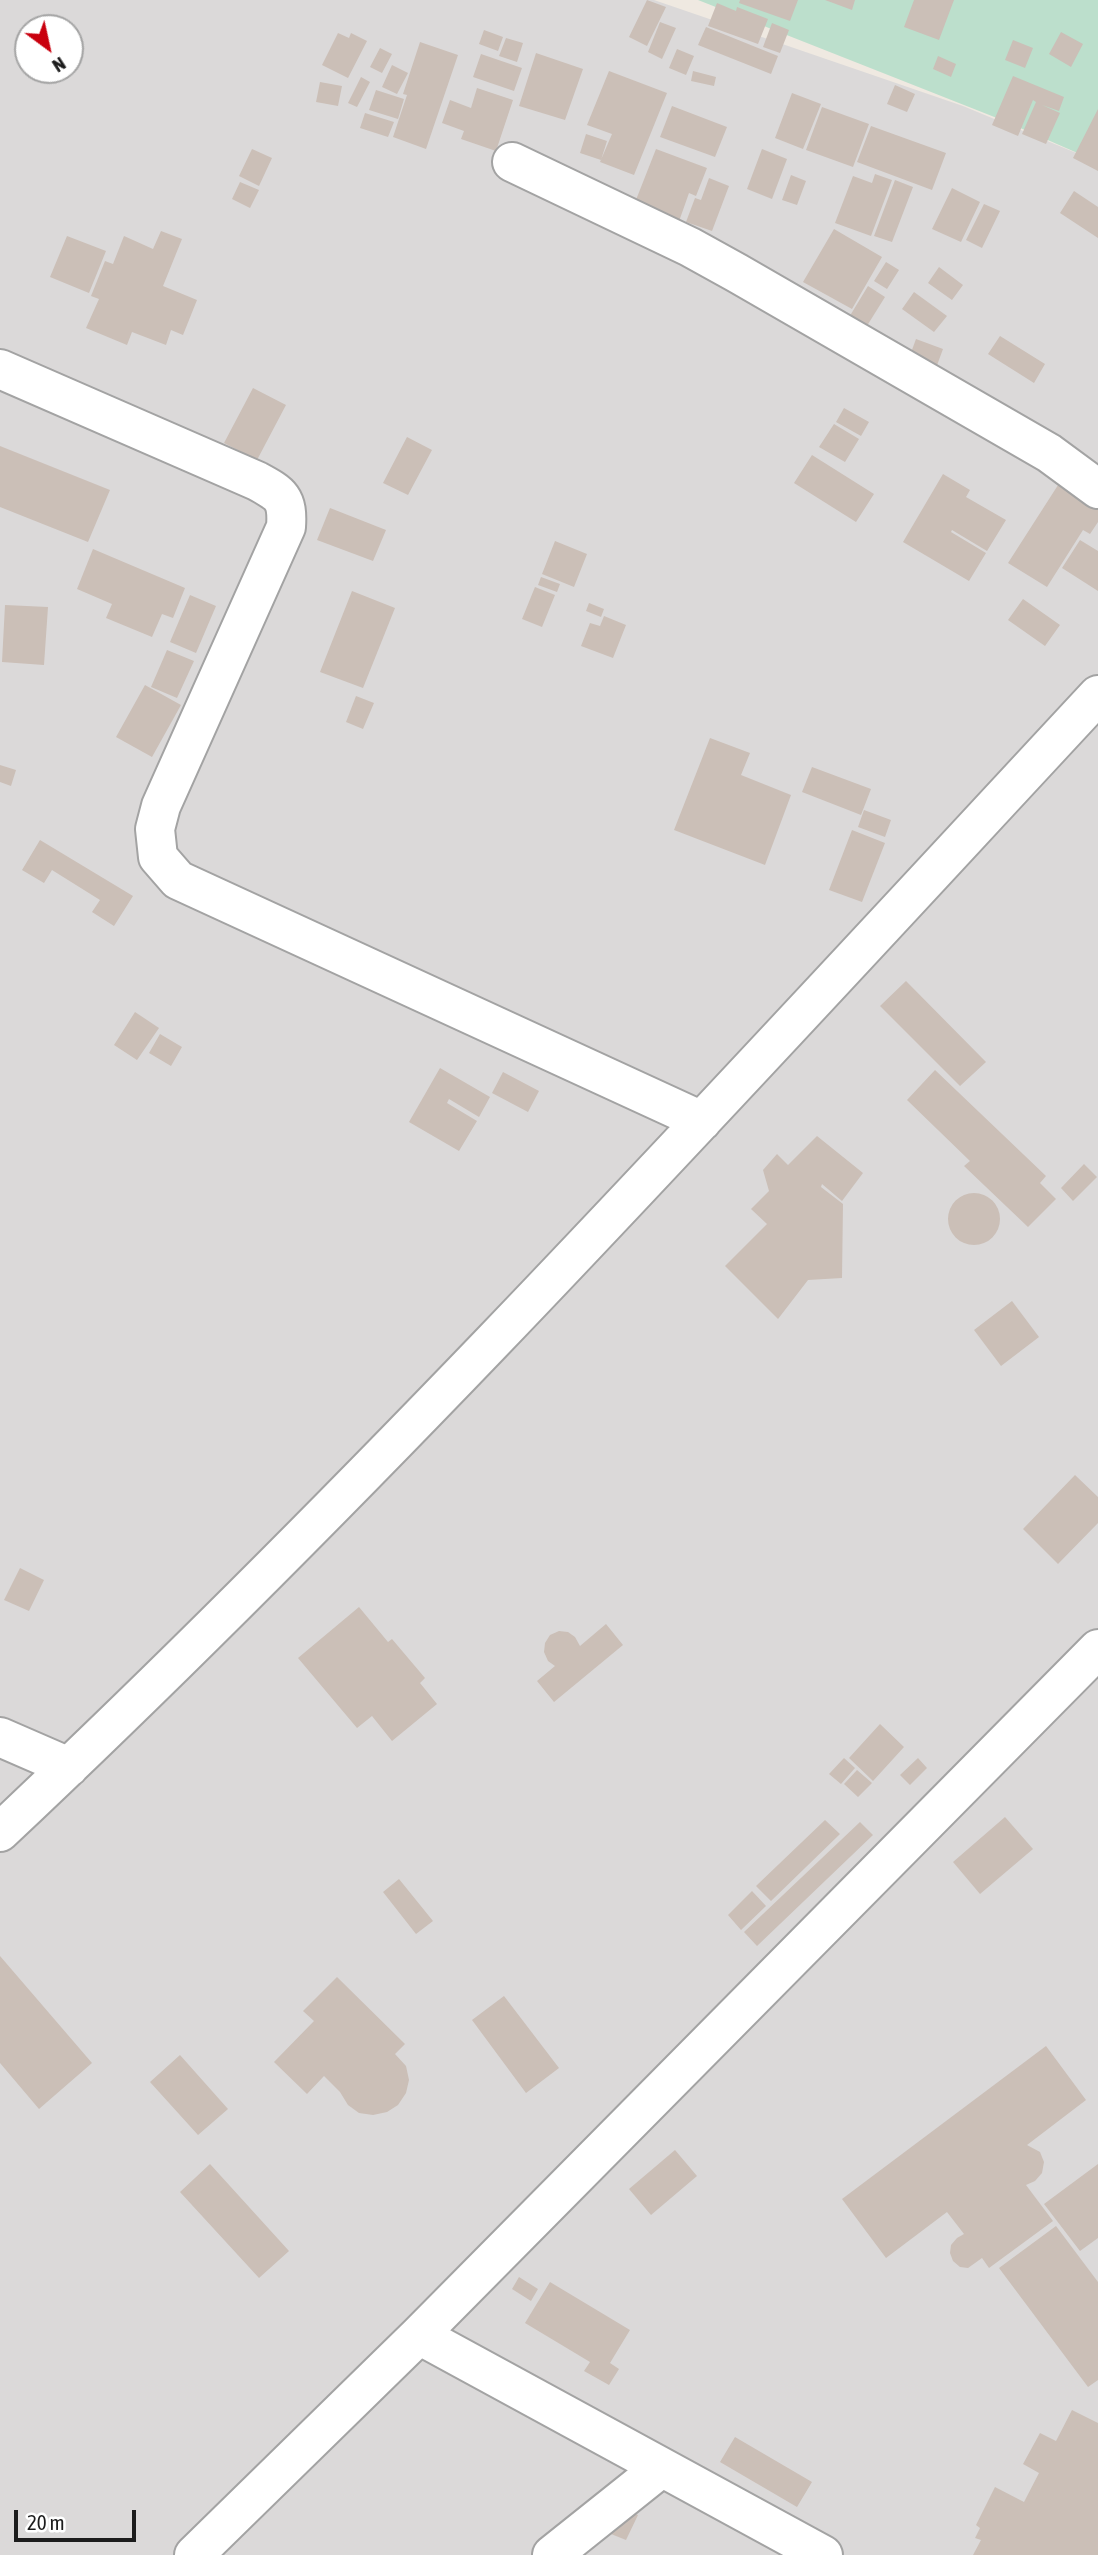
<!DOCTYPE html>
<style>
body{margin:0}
#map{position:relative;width:1098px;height:2555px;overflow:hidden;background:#efe9e1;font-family:"Asap Condensed",sans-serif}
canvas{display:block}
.north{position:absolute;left:14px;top:14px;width:70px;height:70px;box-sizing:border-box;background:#fff;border:2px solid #a4a4a4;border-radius:50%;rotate:147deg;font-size:19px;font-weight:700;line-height:28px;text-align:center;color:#1c1c1c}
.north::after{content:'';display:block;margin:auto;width:24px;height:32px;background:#c9000e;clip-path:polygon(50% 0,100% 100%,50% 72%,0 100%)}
.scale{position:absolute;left:14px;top:2510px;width:122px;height:32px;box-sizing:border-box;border:4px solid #1c1c1c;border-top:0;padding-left:9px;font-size:21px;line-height:24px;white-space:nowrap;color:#1c1c1c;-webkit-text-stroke:5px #fff;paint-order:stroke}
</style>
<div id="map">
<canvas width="1098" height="2555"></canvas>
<div class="north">N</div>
<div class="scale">20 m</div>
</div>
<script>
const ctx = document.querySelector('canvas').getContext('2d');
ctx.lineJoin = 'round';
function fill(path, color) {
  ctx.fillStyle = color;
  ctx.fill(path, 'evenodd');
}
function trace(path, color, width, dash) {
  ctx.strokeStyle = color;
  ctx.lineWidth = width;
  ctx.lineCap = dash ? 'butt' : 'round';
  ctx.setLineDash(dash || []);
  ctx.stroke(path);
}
fill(new Path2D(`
 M0,0H654L963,106L1098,162V2555H0ZM28,28H70V70H28Z`), '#dbd9d9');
fill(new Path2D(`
 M698,0H1098V162L1002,120Z`), '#bcdfcc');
fill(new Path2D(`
 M647,0L666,7L647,46L629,37Z
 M740,0H798L790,21L739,3Z
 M825,0H855L852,10Z
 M914,0H954L939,40L904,27Z
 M717,3L736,11L737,7L768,19L758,44L708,26Z
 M660,22L676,28L662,59L648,52Z
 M772,23L789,30L780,53L763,47Z
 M706,27L778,56L771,74L698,45Z
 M484,30L503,37L498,51L479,44Z
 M1061,32L1083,44L1071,67L1049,54Z
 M338,33L349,38L351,33L367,41L348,78L322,65Z
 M506,38L523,43L517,62L499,56Z
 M1013,40L1033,48L1025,68L1005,60Z
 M420,42L458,55L426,149L393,137L407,95L403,94Z
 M380,48L392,54L382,73L370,67Z
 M677,49L694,56L686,75L669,68Z
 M536,53L583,69L565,120L519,106Z
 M481,54L522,68L514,91L473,77Z
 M938,56L956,64L951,77L933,69Z
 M392,65L408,73L397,94L382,87Z
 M609,71L667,93L634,175L600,162L612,134L587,125Z
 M693,71L716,77L714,86L691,81Z
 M1013,76L1064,97L1059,111L1042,105L1060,113L1046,144L1022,134L1036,102L1033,100L1018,136L992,125Z
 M361,77L370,82L357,107L348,103Z
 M320,82L342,86L338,106L316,102Z
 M895,85L915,94L907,112L887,104Z
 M477,88L513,100L496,151L461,139L464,131L442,123L450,100L471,108Z
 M376,90L404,99L398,119L369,110Z
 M792,93L821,104L803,149L775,138Z
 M672,106L727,127L715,157L660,137Z
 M822,107L869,124L853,167L806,150Z
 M1098,109V171L1073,158Z
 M365,113L394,122L388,137L360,128Z
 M871,126L946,153L932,190L857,162Z
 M586,134L607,141L601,160L580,153Z
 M252,149L272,158L259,186L239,176Z
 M656,149L707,168L696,196L689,193L677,227L632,210Z
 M762,149L787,159L772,199L747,189Z
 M875,174L892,180L871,236L835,223L853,176L872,183Z
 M791,175L806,181L797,205L782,200Z
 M709,178L729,186L712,231L686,222L695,198L701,200Z
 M895,180L913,187L892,242L874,236Z
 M240,182L259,190L250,208L232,199Z
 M952,188L980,202L961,242L932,229Z
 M1074,191L1098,207V238L1060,213Z
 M984,204L1000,211L982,248L966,240Z
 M834,229L882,257L852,309L803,282Z
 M161,231L182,239L163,286L197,300L183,335L171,330L166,345L132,332L127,345L86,328L99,299L91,296L105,261L113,264L124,236L153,249Z
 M67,236L106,251L89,293L50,277Z
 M886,262L899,270L887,289L874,281Z
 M939,267L963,285L952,300L928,283Z
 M868,286L885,297L865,329L848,319Z
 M914,292L947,316L934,332L902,309Z
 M1000,336L1045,364L1034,383L988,354Z
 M916,339L943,349L936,368L909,358Z
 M253,388L286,405L257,460L224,443Z
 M844,408L869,422L861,436L836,422Z
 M834,424L859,439L845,462L819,447Z
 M407,437L432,450L408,495L383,483Z
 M0,446L110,490L88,542L0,507Z
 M812,455L874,494L856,522L794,483Z
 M943,474L970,490L966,497L1006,520L987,551L952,530L951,532L986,553L969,581L903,542Z
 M1060,482L1098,506V522L1090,534L1083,530L1047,587L1008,563Z
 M330,508L386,530L373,561L317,540Z
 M1080,540L1098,551V591L1062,568Z
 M555,541L587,554L574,587L542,574Z
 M93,549L185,588L173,618L162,614L152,637L106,618L112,604L77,589Z
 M541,577L560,584L557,592L538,585Z
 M535,587L555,595L542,627L522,619Z
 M352,591L395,608L363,688L320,672Z
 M190,595L216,606L196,653L170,642Z
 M1023,599L1060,625L1045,646L1008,620Z
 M589,603L604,609L601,617L586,611Z
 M5,605L48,607L44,665L2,662Z
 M604,616L626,625L613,658L581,646L590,623L600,626Z
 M167,650L194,661L177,698L151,687Z
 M145,685L181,705L152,757L116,737Z
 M356,696L374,703L363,729L346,722Z
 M710,738L750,753L741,775L791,795L765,865L674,830Z
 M0,765L16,770L11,786L0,782Z
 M812,767L871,789L861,815L802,792Z
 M864,810L891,820L885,837L858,827Z
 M852,830L885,843L862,902L829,890Z
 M40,840L133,896L114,926L92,912L100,900L52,870L44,883L22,870Z
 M906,981L986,1062L960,1086L880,1006Z
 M135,1012L159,1028L137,1060L114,1045Z
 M160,1034L182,1047L171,1066L149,1053Z
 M440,1068L490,1097L479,1117L449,1099L447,1103L477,1121L459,1151L409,1122Z
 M935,1070L1046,1176L1040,1183L1056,1199L1028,1227L964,1166L970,1161L907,1100Z
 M503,1072L539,1091L528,1112L492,1093Z
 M817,1136L863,1173L842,1201L822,1184L821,1187L843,1204L842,1278L808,1280L778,1319L725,1266L767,1224L751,1209L769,1191L763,1170L777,1154L788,1165Z
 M1084,1164L1097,1177L1073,1201L1061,1188Z
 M948 1219a26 26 0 1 1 52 0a26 26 0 1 1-52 0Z
 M1012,1301L1039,1337L1001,1366L974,1330Z
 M1075,1475L1098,1497V1523L1058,1564L1023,1529Z
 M20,1568L44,1580L29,1611L4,1600Z
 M359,1607L388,1642L392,1639L425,1678L420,1683L437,1704L392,1741L372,1716L357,1728L298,1658Z
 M606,1624L623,1645L554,1702L537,1681L555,1666L548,1661L544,1652L545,1643L550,1635L559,1631L568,1632L575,1637L580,1646Z
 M880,1724L904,1747L873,1781L849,1758Z
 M844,1758L855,1768L841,1784L829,1774Z
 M918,1758L927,1768L910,1785L900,1775Z
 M857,1770L872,1783L858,1797L844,1784Z
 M1005,1817L1033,1849L980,1894L953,1862Z
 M825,1820L840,1834L771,1901L756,1886Z
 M860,1822L873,1835L757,1946L744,1932Z
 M399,1879L433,1921L416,1934L383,1892Z
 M752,1891L766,1906L741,1930L728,1915Z
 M0,1956L92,2063L39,2109L0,2063Z
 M337,1977L405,2044L395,2054L406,2066L409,2080L406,2093L398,2105L387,2112L373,2115L359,2113L348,2105L340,2092L324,2076L307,2094L274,2062L314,2021L303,2011Z
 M504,1996L559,2068L526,2093L472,2020Z
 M1046,2046L1086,2100L1027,2145L1040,2152L1044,2162L1042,2173L1035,2181L1026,2185L1053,2221L989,2268L982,2258L968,2268L960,2267L953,2261L950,2253L951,2245L957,2238L964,2234L947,2212L886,2258L842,2199Z
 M180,2055L228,2109L198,2135L150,2082Z
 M675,2150L697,2176L651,2215L629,2189Z
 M210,2164L289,2251L259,2278L180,2192Z
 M1098,2164V2238L1080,2251L1044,2204Z
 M1056,2226L1098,2282V2380L1088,2387L999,2268Z
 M519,2277L538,2289L531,2301L512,2289Z
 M550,2282L630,2330L610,2363L619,2369L609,2385L584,2371L590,2362L525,2323Z
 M1072,2410L1098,2423V2555H973L981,2540L975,2538L980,2528L976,2525L995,2487L1024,2502L1039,2473L1023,2464L1040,2433L1056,2441Z
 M735,2437L812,2482L797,2507L720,2462Z
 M623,2508L638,2515L626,2540L611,2534Z`), '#cbbfb7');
const minor = new Path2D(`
 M512,162L690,247L737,273L1049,453L1098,489
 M0,369L257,481C281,494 288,498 286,527L161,806L155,829L158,857L178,880L702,1121
 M0,1737L69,1767
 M0,1832C384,1471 739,1081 1098,695
 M419,2335L823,2555
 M194,2555L419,2335L1098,1649
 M552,2555L661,2468`);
trace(minor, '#a3a3a3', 42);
trace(minor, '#fff', 38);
</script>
